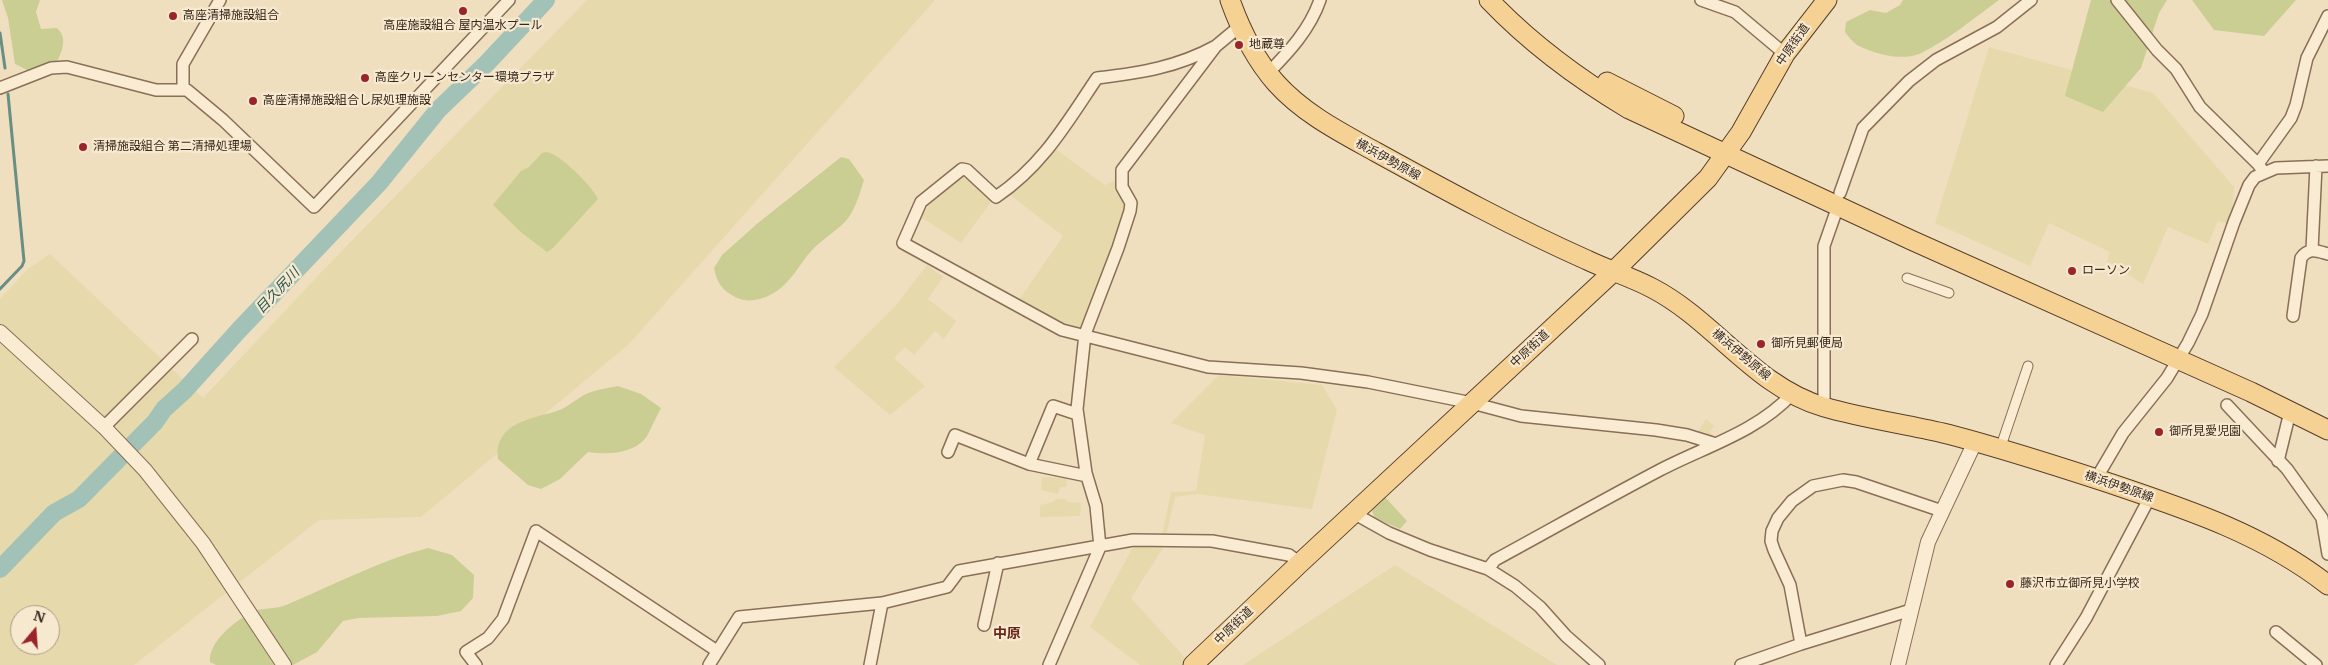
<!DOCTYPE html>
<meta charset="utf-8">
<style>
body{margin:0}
#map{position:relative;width:2328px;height:665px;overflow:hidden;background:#f0dfbf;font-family:Merriweather,serif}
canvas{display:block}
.north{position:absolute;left:10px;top:605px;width:50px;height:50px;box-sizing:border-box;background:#f7e9cf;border:1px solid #ab9c87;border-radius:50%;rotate:18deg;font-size:14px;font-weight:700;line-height:20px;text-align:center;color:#38281c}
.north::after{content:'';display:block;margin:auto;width:18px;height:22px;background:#9b242b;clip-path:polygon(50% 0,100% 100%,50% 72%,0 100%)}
</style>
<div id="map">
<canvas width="2328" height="665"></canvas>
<div class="north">N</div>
</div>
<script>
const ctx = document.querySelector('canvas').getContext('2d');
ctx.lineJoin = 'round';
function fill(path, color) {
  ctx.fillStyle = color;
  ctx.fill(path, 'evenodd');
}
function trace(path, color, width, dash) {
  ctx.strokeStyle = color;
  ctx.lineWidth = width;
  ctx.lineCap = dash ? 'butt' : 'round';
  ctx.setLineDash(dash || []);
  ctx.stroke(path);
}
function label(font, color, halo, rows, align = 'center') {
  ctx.font = font + ' Merriweather,"Noto Sans JP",serif';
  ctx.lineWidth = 4.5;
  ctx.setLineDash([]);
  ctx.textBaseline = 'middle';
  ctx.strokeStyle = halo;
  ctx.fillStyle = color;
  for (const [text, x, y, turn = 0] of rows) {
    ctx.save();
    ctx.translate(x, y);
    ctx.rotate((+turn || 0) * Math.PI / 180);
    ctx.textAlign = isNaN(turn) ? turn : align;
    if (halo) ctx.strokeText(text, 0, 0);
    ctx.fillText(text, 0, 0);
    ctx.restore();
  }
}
fill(new Path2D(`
 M587,0H935L629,344L421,517L319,520L134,665H0V299L28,269L50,254L203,398L330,263ZM20,615H50V645H20Z
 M1989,47L2153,93L2234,187L2231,225L2218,221L2208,244L2168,227L2143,284L2107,261L2110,252L2049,223L2030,266L1935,223Z
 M1054,148L1105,185L1118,179L1128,207L1082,330L1070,329L1019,300L1063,236L1009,194L1032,175Z
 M965,175L993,199L961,243L921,217L937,194Z
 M927,265L943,277L928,299L956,321L944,339L935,331L914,355L905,347L894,358L925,386L890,415L834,367L897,304Z
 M1219,375L1322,385L1337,410L1312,509L1197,494L1175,497L1163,548L1131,598L1187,660L1182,665H1140L1090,627L1134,545L1160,546L1171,492L1196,491L1205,435L1171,423Z
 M1706,419L1714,426L1710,432L1716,439L1695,436Z
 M1042,477L1067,478L1066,487H1060L1058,494L1041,490Z
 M1056,499H1066L1067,502L1081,503L1080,516L1040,517V505L1053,502Z
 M1395,565L1557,665H1243Z`), '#e6d9ac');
fill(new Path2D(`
 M2,0H40L36,12L41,29L57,28C68,38 62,51 57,62L29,71L15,64L8,18Z
 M1903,0H1999C1974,18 1947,41 1919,54C1901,61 1875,54 1859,46C1853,43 1849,37 1845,32L1846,22L1870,10L1886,13L1900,5Z
 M2091,0H2167L2159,13L2141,68L2103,112L2065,96Z
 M2192,0H2296L2264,36L2214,30Z
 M547,152C561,155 592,186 598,199L552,249L547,252L522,233L493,205L521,171L529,167L542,153Z
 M841,157L849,159L864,180C860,193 855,211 845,222C835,232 823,239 813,249C803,259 797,272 787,282C775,296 752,306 735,297C722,290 717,283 714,268L722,255L758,223Z
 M618,386L641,394L661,408C656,417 652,427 647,436C635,454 607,455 588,452L560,479L541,489L528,485L498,459C494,423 531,419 557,411C569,407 579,396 591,392C600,389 609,388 618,386Z
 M1384,496L1407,521L1400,529L1375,518L1372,511L1373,506Z
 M428,548L452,555L474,575L473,598L461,611L437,616L358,618L343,621L317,652L293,665H216L210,662C208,642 235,621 252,612C262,607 275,610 286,605C334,585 378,561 428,548Z`), '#cace93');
trace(new Path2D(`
 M0,33L5,68
 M0,289L22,266L24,261L8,94`), '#698f84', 3);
trace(new Path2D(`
 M0,569L54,513L79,499L155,422L164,409L185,390L239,330L379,183L438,110L487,63L546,0`), '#a2c1b7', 18);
const pedestrian = new Path2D(`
 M1907,278L1949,293
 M2000,449L2028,366`);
const minor = new Path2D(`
 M1701,0L1735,12L1785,54
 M2117,0L2157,50L2176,69L2200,107L2258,164L2263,171
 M1216,46C1178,67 1140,73 1097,78C1066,124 1043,165 996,197L967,170L962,169L921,202L903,243L1062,330L1208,367L1301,373L1368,382L1472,403L1521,416L1656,430L1687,435L1716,444
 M1268,73C1289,52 1310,29 1320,0
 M0,88L51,68L67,67L156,90H187L223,120L314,207L509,0
 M183,88V64L220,0
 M2258,164L2291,118L2296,105L2307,58L2328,16
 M1840,193L1863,128L1909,81L1936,60L1997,27L2031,0
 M2312,250L2316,166
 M2293,316L2301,258C2309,247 2317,251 2328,254
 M2227,405L2287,469L2322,518L2328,554
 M1824,407V246L1838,206
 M104,427L192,339
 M948,452L955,435L1029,464L1087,476
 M2278,461L2290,412
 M1029,464L1053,406L1077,414
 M2096,479L2123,433L2167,378L2188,343L2202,314L2234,222L2249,185L2255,177L2276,168L2328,166
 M1355,514L1389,533L1430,550L1488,569L1515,586L1540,607L1566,636L1599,665
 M1488,569L1495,560C1550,530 1605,499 1660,470C1704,447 1757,432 1792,394
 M984,625L998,563
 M2276,632L2316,665
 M1801,644L1790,585L1774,550L1771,541L1772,531L1778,518L1792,501L1813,486L1843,480L1856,482L1942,511
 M476,665L466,652L488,638L503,619L536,531L717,651
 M709,665L739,617L882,603L947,587L959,571L1133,540L1212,541L1289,555L1300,563
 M870,665L882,603
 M1049,665L1100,547L1096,506L1086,473L1077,409L1085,334L1118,248L1130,211L1131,203L1122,187V170L1216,46L1240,26
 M1741,665L1801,644L1911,610
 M2056,665L2086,618L2150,497`);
const tertiary = new Path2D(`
 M0,332L104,427L145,470L203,543L284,665
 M1898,665L1928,542L1975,442`);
const primary = new Path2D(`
 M1230,0C1241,31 1255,59 1276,83C1304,114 1340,132 1376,152C1445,190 1515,228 1587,260C1608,270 1631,277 1652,288C1714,320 1755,387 1824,407C1862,418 1904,424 1943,433C1999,447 2054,465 2109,483C2186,509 2263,534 2328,585
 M1489,0C1531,44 1577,78 1629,109L1911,240L2251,392L2328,430
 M1607,82L1674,116
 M1193,665L1300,563L1614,271L1708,178L1741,132L1785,54L1827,0`);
trace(pedestrian, '#896f57', 11);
trace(minor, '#896f57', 14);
trace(tertiary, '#896f57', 16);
trace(primary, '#563d2b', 21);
trace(pedestrian, '#faecd2', 9);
trace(minor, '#faecd2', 11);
trace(tertiary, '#faecd2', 14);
trace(primary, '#f5d294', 19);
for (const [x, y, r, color] of [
 [463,11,5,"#9b242b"],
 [173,16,5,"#9b242b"],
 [1239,45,5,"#9b242b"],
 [365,78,5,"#9b242b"],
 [253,101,5,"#9b242b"],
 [83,147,5,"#9b242b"],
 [2072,271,5,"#9b242b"],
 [1761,344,5,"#9b242b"],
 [2159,432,5,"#9b242b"],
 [2010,584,5,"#9b242b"]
]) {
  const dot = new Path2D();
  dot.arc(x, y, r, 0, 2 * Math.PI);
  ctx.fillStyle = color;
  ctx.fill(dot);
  trace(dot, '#f7e9cf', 2);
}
label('12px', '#38281c', '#f7e9cf', [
 ["高座清掃施設組合",183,16],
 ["高座施設組合 屋内温水プール",463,26,"center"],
 ["地蔵尊",1249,45],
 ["高座クリーンセンター環境プラザ",375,78],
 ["高座清掃施設組合し尿処理施設",263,101],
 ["清掃施設組合 第二清掃処理場",93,147],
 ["ローソン",2082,271],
 ["御所見郵便局",1771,344],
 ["御所見愛児園",2169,432],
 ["藤沢市立御所見小学校",2020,584]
], 'left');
label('12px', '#38281c', '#f7e9cf', [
 ["中原街道",1793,45,-55],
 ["横浜伊勢原線",1388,160,29],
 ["中原街道",1530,349,-43],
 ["横浜伊勢原線",1741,355,40],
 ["横浜伊勢原線",2119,487,19],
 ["中原街道",1234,626,-44]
]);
label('italic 14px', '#2a5853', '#f7e9cf', [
 ["目久尻川",278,291,-47]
]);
label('bold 14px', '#662519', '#f7e9cf', [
 ["中原",1007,634]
]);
</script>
